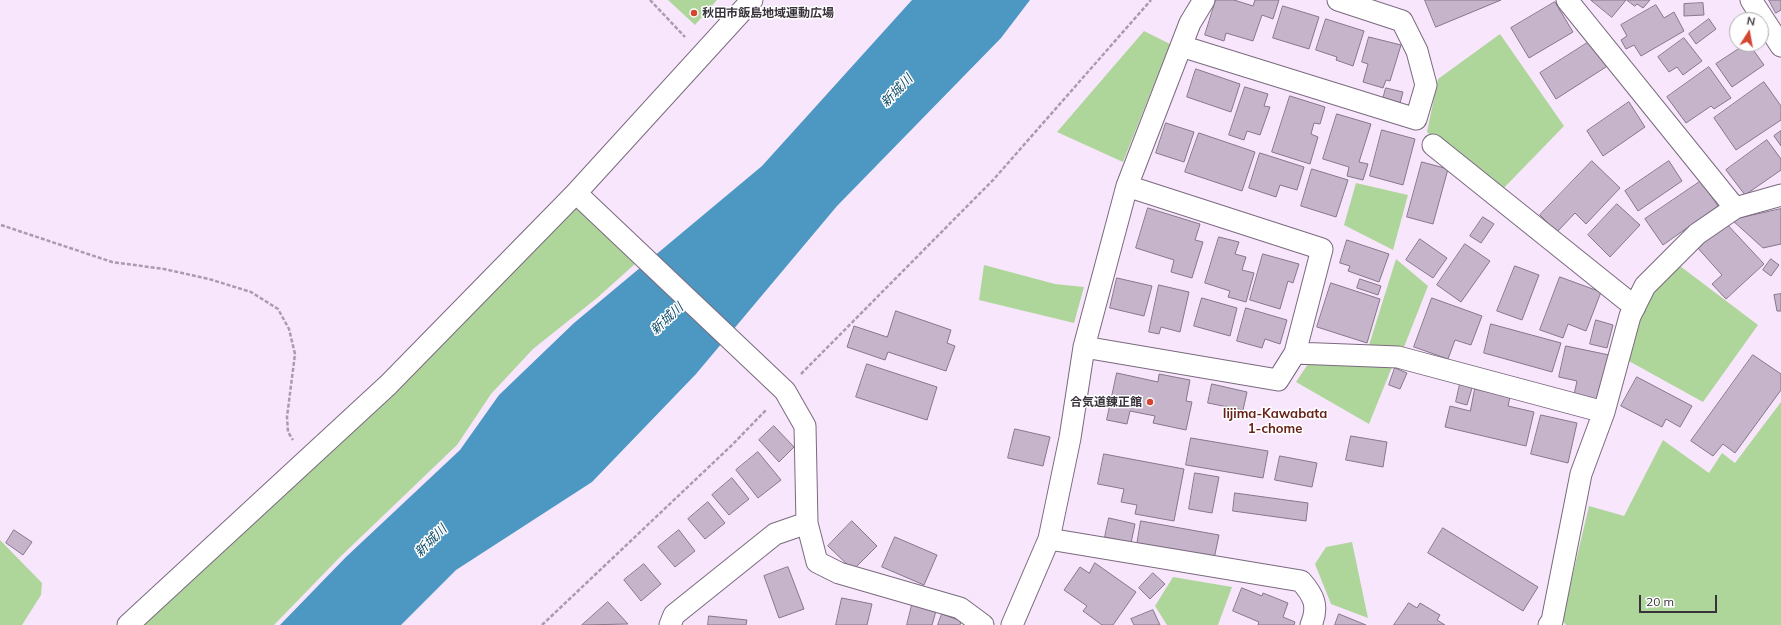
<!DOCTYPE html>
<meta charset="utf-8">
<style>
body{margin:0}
#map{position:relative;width:1781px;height:625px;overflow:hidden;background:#f8e6fd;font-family:Mulish,sans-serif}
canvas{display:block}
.north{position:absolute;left:1729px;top:12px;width:40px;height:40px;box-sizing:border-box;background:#fff;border:1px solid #b0adb1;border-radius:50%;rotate:11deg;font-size:11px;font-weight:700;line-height:16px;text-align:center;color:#39323b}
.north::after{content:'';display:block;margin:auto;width:14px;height:18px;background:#d34632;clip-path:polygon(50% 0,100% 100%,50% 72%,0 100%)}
.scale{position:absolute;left:1639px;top:595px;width:78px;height:18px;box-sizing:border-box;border:2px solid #39323b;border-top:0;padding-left:5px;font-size:12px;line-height:14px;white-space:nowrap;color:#39323b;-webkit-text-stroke:3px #fff;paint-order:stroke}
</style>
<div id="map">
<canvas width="1781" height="625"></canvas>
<div class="north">N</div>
<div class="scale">20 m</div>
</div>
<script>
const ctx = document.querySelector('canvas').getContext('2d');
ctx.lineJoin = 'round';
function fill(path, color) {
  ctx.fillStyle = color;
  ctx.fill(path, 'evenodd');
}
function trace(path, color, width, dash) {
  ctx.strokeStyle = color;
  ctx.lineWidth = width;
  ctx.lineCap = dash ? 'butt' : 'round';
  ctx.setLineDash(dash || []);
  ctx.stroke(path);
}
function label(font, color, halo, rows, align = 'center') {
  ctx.font = font + ' Mulish,"Noto Sans JP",sans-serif';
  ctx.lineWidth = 3;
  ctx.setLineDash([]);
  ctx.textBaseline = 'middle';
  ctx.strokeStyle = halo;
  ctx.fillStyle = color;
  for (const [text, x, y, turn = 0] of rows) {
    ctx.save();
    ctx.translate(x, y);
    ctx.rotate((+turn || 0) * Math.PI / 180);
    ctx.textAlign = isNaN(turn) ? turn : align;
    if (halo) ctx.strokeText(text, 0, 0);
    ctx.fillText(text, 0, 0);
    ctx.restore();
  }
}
fill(new Path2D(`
 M668,0H717L695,25Z
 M1144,31L1170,44L1123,162L1057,132Z
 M1500,34L1564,126L1500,192L1427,132L1438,79Z
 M1356,183L1408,195L1393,250L1344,225Z
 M578,206L636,263L597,298L533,349L491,394L457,445L340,557L274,625H138L375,406Z
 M1396,259L1428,286L1404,347L1369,345Z
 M984,265L1055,284L1084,287L1074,323L979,300Z
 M1680,266L1758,325L1703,402L1627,360L1635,332L1651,295Z
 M1308,364L1392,367L1369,424L1296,382Z
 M1781,402V625H1566L1562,620L1589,506L1624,516L1663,440L1709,473L1722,453L1735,463Z
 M0,540L42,583L41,595L22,625H0Z
 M1352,542L1368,618L1331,604L1315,564L1326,547Z
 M1173,577L1232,587L1218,625H1167L1155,606Z`), '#afd69a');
fill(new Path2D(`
 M912,0H1030L1001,38L837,206L696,374L592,482L456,570L401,625H280L346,557L460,450L499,395L574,323L762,166Z`), '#4c98c2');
const building = new Path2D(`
 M1216,0H1234L1253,6L1255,0H1279L1273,19L1262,15L1253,41L1226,33L1224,41L1205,35Z
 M1425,0H1501L1436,27Z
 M1591,0H1626L1612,17Z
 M1627,0H1650L1643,8L1637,4L1635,6Z
 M1769,0H1781V10L1776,13Z
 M1555,2L1573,32L1529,58L1511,28Z
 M1703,3L1704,15L1684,16V4Z
 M1656,5L1664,18L1674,12L1684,31L1641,56L1634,45L1626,49L1621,40L1627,36L1621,25Z
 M1283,6L1319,17L1309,49L1273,38Z
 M1326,19L1364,31L1353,66L1336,60L1337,57L1316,50Z
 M1709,19L1716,29L1696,44L1689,34Z
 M1369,37L1401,45L1390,81L1386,80L1383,88L1363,82L1368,64L1362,62Z
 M1684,38L1702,61L1683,75L1677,67L1669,72L1658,57Z
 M1592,40L1609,65L1556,99L1540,73Z
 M1746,44H1749L1764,65L1732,87L1716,64Z
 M1709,67L1731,98L1714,109L1711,106L1686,123L1667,97Z
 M1196,69L1240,84L1231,112L1187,97Z
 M1764,82L1781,106V120L1736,150L1714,118Z
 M1245,87L1268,94L1264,106L1270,107L1260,135L1247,131L1244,140L1229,135Z
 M1386,88L1403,92L1400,103L1383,99Z
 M1290,96L1325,107L1320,124L1314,123L1311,134L1318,137L1310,164L1272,152Z
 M1629,102L1645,127L1603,156L1587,131Z
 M1337,114L1371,124L1359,162L1368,164L1363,180L1347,176L1349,167L1323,159Z
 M1166,123L1194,132L1184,162L1156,153Z
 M1382,130L1415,139L1403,185L1370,176Z
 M1781,131V146L1774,136Z
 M1199,133L1255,152L1242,191L1185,172Z
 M1767,140L1781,159V170L1745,195L1726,170Z
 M1260,153L1304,167L1297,190L1280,185L1276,197L1249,188Z
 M1592,161L1620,188L1586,224L1575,213L1557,232L1540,215Z
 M1669,161L1682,181L1638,211L1625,191Z
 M1422,162L1448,169L1433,224L1407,217Z
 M1312,169L1348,180L1336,217L1301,206Z
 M1701,181L1718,206L1663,245L1645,219Z
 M1617,204L1640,225L1610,257L1588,235Z
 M1148,208L1200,224L1195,240L1203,242L1192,278L1171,272L1174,260L1136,248Z
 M1781,209V244L1763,248L1732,220Z
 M1483,217L1494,224L1481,243L1470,236Z
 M1724,221L1764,264L1726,299L1712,284L1722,275L1696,246Z
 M1219,237L1239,242L1235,254L1246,257L1242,270L1254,273L1246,302L1228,297L1230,291L1205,283Z
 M1420,239L1447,258L1433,278L1406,260Z
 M1347,240L1389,254L1379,282L1348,271L1350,266L1340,263Z
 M1465,244L1490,261L1461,302L1437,285Z
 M1263,254L1299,264L1293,283L1288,281L1280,309L1250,300Z
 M1771,259L1779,265L1771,276L1763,270Z
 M1515,266L1539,275L1522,320L1497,311Z
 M1560,277L1601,292L1586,331L1568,324L1563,338L1540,330Z
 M1117,278L1152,286L1144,316L1110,308Z
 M1360,279L1381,286L1378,295L1357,288Z
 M1331,283L1380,299L1367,343L1317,327Z
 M1159,285L1189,292L1180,332L1161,327L1159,334L1149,332Z
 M1781,294V311H1777L1774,295Z
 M1202,298L1237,308L1230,336L1194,326Z
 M1432,298L1482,316L1471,345L1455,340L1448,359L1414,347Z
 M1246,308L1287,320L1280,344L1265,339L1262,348L1237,341Z
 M896,311L951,330L947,343L955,346L946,371L888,352L885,360L847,347L854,326L887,337Z
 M1596,320L1613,325L1607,348L1590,344Z
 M1491,324L1561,343L1552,372L1484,353Z
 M1566,346L1609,355L1599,401L1574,395L1577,381L1559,377Z
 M1753,355L1781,374V390L1735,453L1723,444L1713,456L1691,441Z
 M867,364L937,387L927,420L856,397Z
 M1395,368L1407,373L1400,389L1389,385Z
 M1117,373L1158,382L1159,374L1190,380L1186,401L1192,402L1186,430L1153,423L1155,416L1130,411L1127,424L1107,420Z
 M1637,377L1692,406L1680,427L1666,419L1662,427L1621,406Z
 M1212,384L1247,392L1243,410L1208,403Z
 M1460,384L1472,388L1467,405L1456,402Z
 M1475,389L1510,397L1508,406L1534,412L1526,446L1445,427L1450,406L1470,411Z
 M1541,415L1577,423L1568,463L1531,454Z
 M774,426L794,447L779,462L759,440Z
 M1015,429L1050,437L1043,466L1008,458Z
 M1351,436L1387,442L1383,467L1346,460Z
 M1191,438L1268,451L1263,478L1186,465Z
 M758,452L781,480L758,498L736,470Z
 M1104,454L1184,469L1174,521L1135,514L1137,505L1121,502L1124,489L1098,484Z
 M1280,456L1317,463L1312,487L1275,480Z
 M1195,473L1219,477L1212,513L1189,509Z
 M732,478L749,499L729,515L712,495Z
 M1235,493L1308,503L1306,521L1233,511Z
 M708,502L725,523L705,539L688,519Z
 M1109,518L1135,524L1131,543L1105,537Z
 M852,521L877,546L853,570L828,546Z
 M1141,521L1219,535L1214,559L1137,545Z
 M1443,528L1538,587L1523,611L1428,553Z
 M14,530L32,542L23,555L6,543Z
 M679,530L695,551L675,567L658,547Z
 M895,537L937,555L924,585L882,567Z
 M1095,563L1136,592L1113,625H1102L1083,611L1087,606L1064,590L1080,567L1089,573Z
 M644,564L661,584L641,601L624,580Z
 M788,567L804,609L779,618L764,576Z
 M1153,573L1165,584L1150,599L1139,588Z
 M1242,588L1262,596L1263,593L1288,603L1283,617L1295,622L1294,625H1258L1259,622L1233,611Z
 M842,598L872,604L867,625H836Z
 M608,602L628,624L582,625Z
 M1409,603L1417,608L1420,603L1440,615L1437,620L1445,625H1394Z
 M912,605L936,611L932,625H907Z
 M1153,610L1160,625H1134L1131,619Z
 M942,614L961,621L960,625H938Z
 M1339,614L1366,625H1335Z
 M709,616L747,620L746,625H708Z`);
fill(building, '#c5b4ca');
trace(building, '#86778b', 1);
const street = new Path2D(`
 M1567,0L1735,208
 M1751,0L1781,46
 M1181,46L1416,119L1426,85L1417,51L1402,21L1338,0
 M1433,145L1635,307
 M1127,186L1322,249L1295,353L1398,357L1604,412
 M576,193L785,391L805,426L807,523L817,562L839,573L960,608L983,625
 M1084,347L1278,380L1295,353
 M1049,539L1301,581C1314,596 1319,606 1311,625
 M128,625L388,385L576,193L752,0
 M670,625L674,615L775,534L807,523
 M1012,625L1049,539L1070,438L1084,347L1127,186L1190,23L1204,0
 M1549,625L1552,621L1581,474L1604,412L1630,316L1645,286L1697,234L1735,208L1781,195`);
trace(street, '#7a6a7e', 23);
trace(new Path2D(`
 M650,0L685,37
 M1,225L112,262L164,269L209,279L251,292L278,309L289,329L295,354L287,417L288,432L293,440
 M801,374L994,179L1151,0
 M542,625L732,445L767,409`), '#a99cad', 2.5, [4, 2]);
trace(street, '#fff', 21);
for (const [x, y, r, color] of [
 [694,13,4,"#d34632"],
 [1150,402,4,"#d34632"]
]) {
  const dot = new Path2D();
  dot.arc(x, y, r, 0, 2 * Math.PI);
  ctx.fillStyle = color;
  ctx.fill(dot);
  trace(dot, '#fff', 1.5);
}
label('bold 12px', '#39323b', '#fff', [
 ["秋田市飯島地域運動広場",702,13],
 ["合気道錬正館",1142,402,"right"]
], 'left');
label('italic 13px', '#104d6a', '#fff', [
 ["新城川",897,91,-46],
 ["新城川",667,319,-43],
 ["新城川",431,541,-45]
]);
label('bold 13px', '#662218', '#fff', [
 ["Iijima-Kawabata",1275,414],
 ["1-chome",1275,429]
]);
</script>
